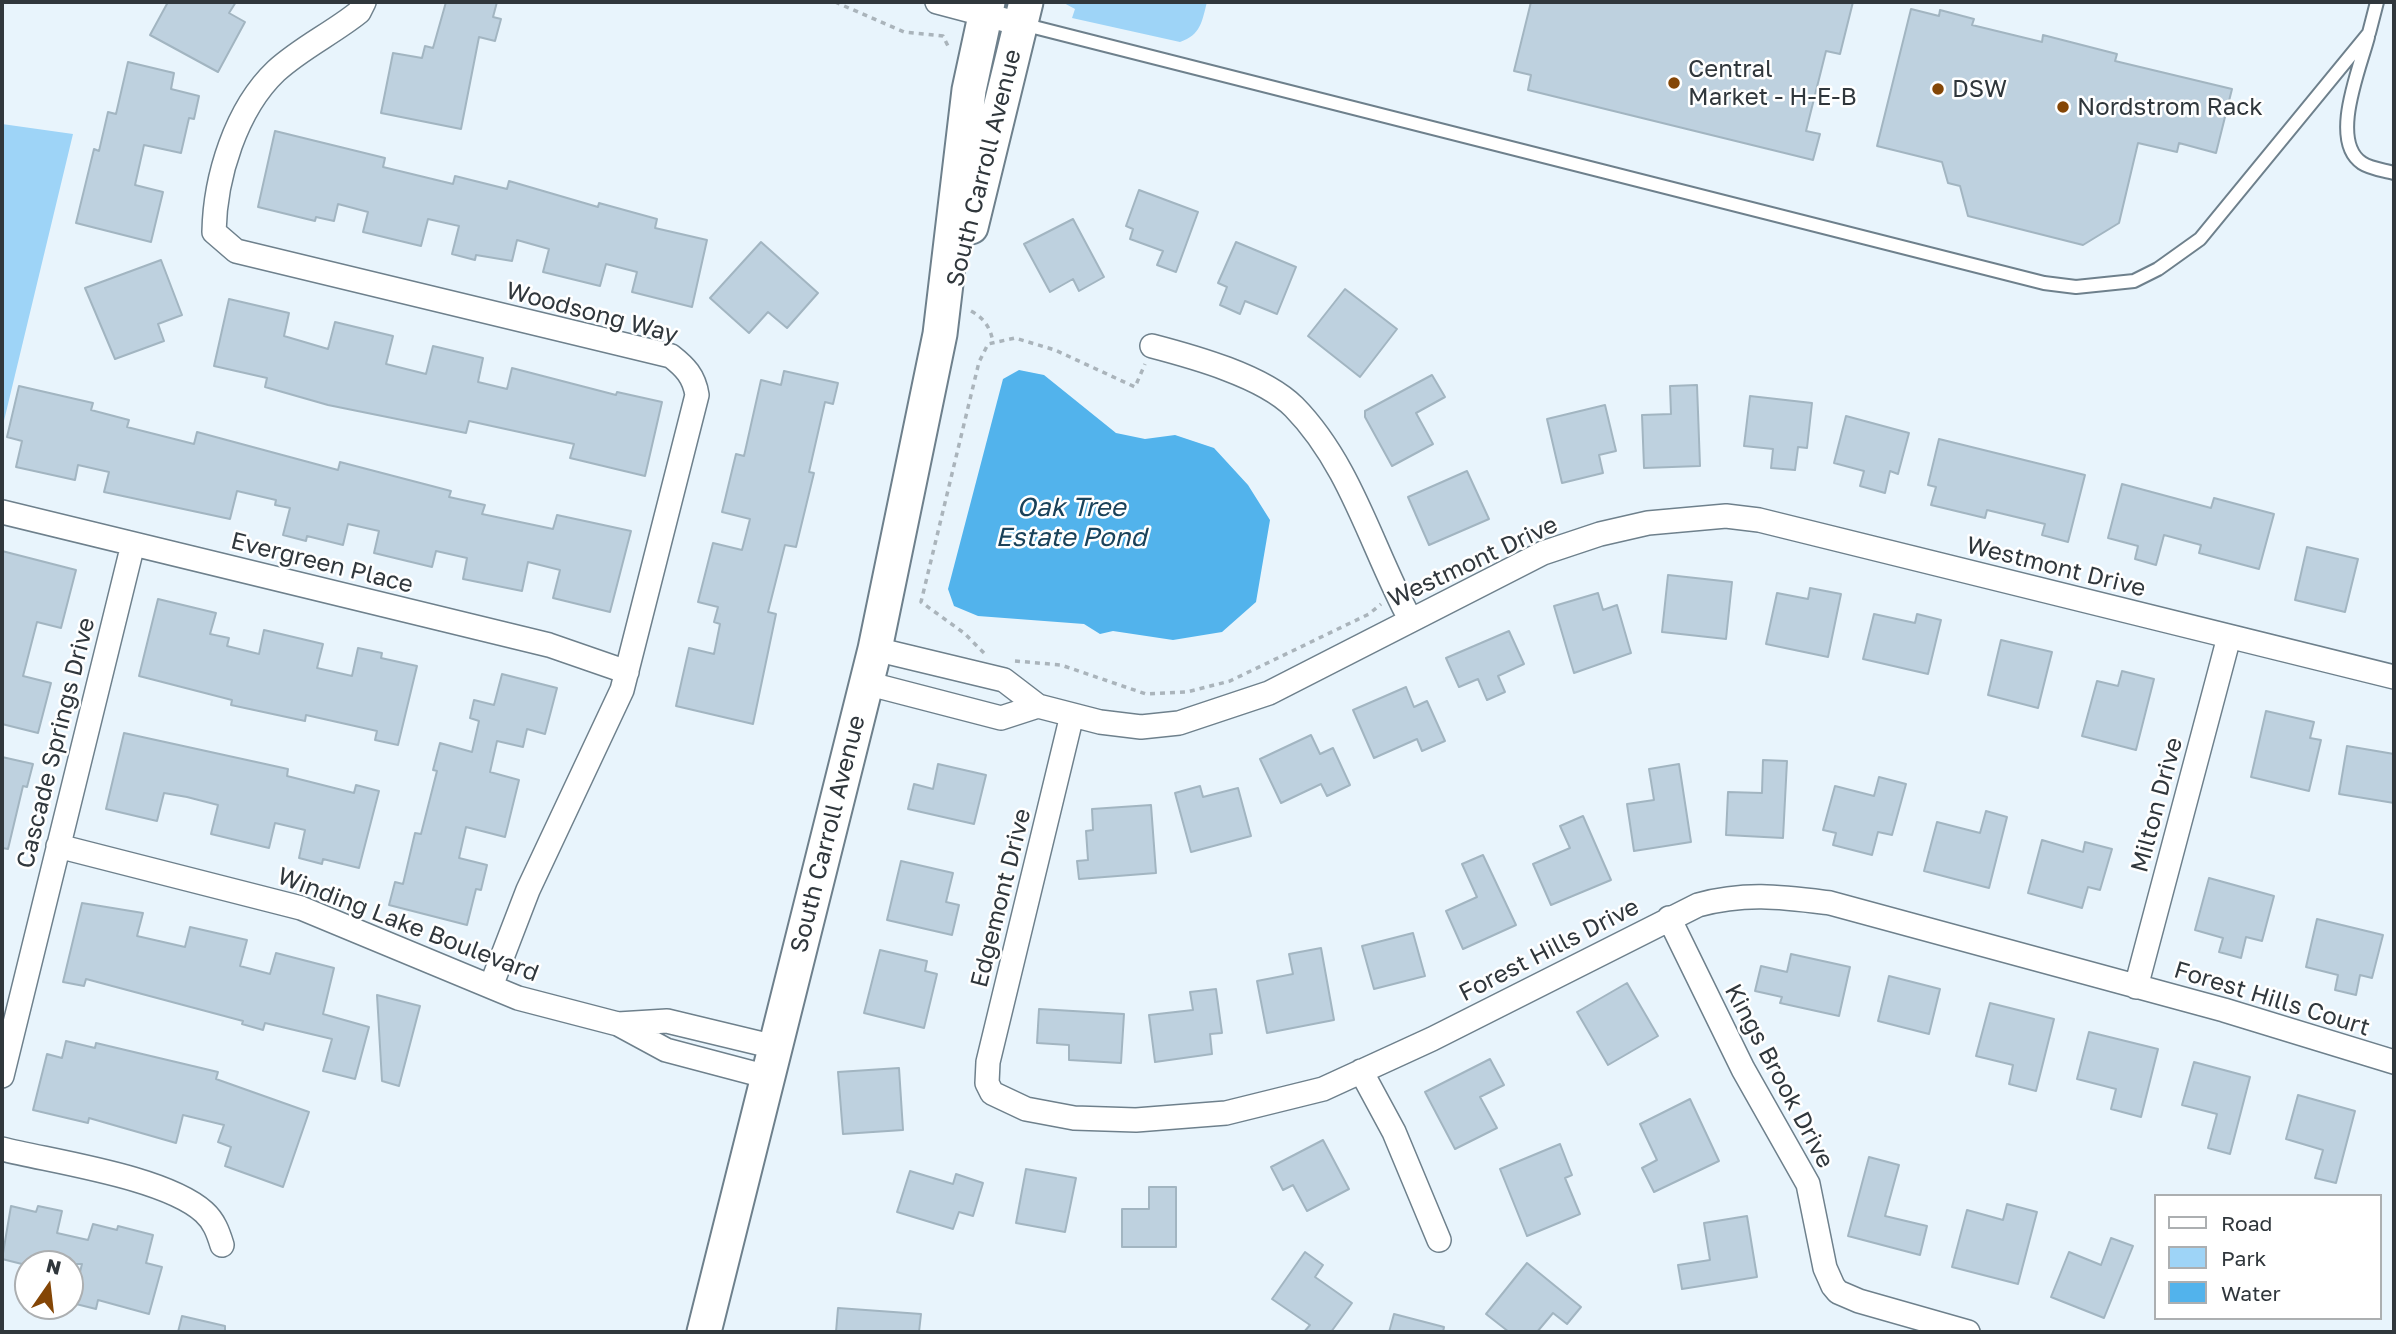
<!DOCTYPE html>
<style>
body{margin:0}
#map{position:relative;width:2396px;height:1334px;overflow:hidden;background:#e8f4fc;font-family:"Golos Text",sans-serif}
canvas{display:block}
.frame{position:absolute;inset:0;border:4px solid #30373c;pointer-events:none}
.legend{position:absolute;left:2154px;top:1194px;width:228px;height:126px;box-sizing:border-box;background:#fff;border:2px solid #acafb1;margin:0;padding:9px 12px;list-style:none;font-size:21px;color:#30373c}
.legend li{display:flex;align-items:center;gap:14px;height:35px}
.legend b{width:35px;border:2px solid #acafb1}
.north{position:absolute;left:14px;top:1250px;width:70px;height:70px;box-sizing:border-box;background:#fff;border:2px solid #acafb1;border-radius:50%;rotate:14deg;font-size:19px;font-weight:700;line-height:28px;text-align:center;color:#30373c}
.north::after{content:'';display:block;margin:auto;width:24px;height:32px;background:#844606;clip-path:polygon(50% 0,100% 100%,50% 72%,0 100%)}
</style>
<div id="map">
<canvas width="2396" height="1334"></canvas>
<div class="frame"></div>
<ul class="legend">
<li><b style="height:9px;background:#fff"></b>Road</li>
<li><b style="height:19px;background:#9ed4f7"></b>Park</li>
<li><b style="height:19px;background:#52b3ec"></b>Water</li>
</ul>
<div class="north">N</div>
</div>
<script>
const ctx = document.querySelector('canvas').getContext('2d');
ctx.lineJoin = 'round';
function fill(path, color) {
  ctx.fillStyle = color;
  ctx.fill(path, 'evenodd');
}
function trace(path, color, width, dash) {
  ctx.strokeStyle = color;
  ctx.lineWidth = width;
  ctx.lineCap = dash ? 'butt' : 'round';
  ctx.setLineDash(dash || []);
  ctx.stroke(path);
}
function label(font, color, halo, rows, align = 'center') {
  ctx.font = font + ' "Golos Text",sans-serif';
  ctx.lineWidth = 5;
  ctx.setLineDash([]);
  ctx.textBaseline = 'middle';
  ctx.strokeStyle = halo;
  ctx.fillStyle = color;
  for (const [text, x, y, turn = 0] of rows) {
    ctx.save();
    ctx.translate(x, y);
    ctx.rotate((+turn || 0) * Math.PI / 180);
    ctx.textAlign = isNaN(turn) ? turn : align;
    if (halo) ctx.strokeText(text, 0, 0);
    ctx.fillText(text, 0, 0);
    ctx.restore();
  }
}
fill(new Path2D(`
 M1062,2H1207C1202,21 1201,35 1180,42L1072,18L1075,9Z
 M2,124L73,134L2,429Z`), '#9ed4f7');
fill(new Path2D(`
 M1019,370L1044,375L1116,433L1145,439L1175,435L1214,448L1248,485L1270,520L1256,602L1222,632L1173,640L1113,631L1100,634L1084,624L978,616L954,606L948,589L1003,379Z`), '#52b3ec');
const building = new Path2D(`
 M168,2H236L229,13L245,22L218,72L150,35Z
 M446,2H497L493,17L501,19L495,41L479,37L461,129L381,113L393,53L422,58L425,46L433,48Z
 M1531,2H1853L1840,54L1826,51L1806,131L1820,134L1813,160L1528,90L1531,75L1514,71Z
 M1911,9L1939,16L1940,10L1974,19L1972,25L2042,42L2043,35L2117,54L2115,61L2232,89L2216,153L2179,143L2177,152L2138,143L2119,223L2083,245L1968,216L1960,186L1948,183L1942,162L1877,146Z
 M128,62L174,73L171,89L199,96L194,119L189,118L181,153L144,145L135,185L163,192L151,242L76,223L94,149L99,151L108,112L116,114Z
 M275,131L385,158L383,167L453,184L455,176L507,189L509,181L598,207L599,203L657,219L655,228L707,240L692,307L632,292L637,272L606,264L600,286L543,272L549,249L517,240L512,261L476,255L475,260L452,254L459,226L428,219L421,246L363,232L368,212L338,204L334,221L316,217L315,221L258,207Z
 M1139,190L1198,212L1176,272L1157,265L1163,251L1130,239L1133,229L1126,226Z
 M1073,219L1104,277L1079,291L1073,279L1050,292L1024,244Z
 M761,242L818,293L787,328L768,312L749,333L710,298Z
 M1236,242L1296,267L1277,314L1245,301L1240,314L1220,305L1227,287L1218,283Z
 M161,260L182,315L158,324L164,341L115,359L85,288Z
 M1345,289L1397,329L1360,377L1308,336Z
 M229,299L289,313L284,336L328,349L335,322L393,336L386,364L426,374L433,346L483,358L478,382L507,389L512,368L616,395L617,392L662,402L645,476L570,458L574,444L469,421L466,433L328,405L265,387L267,378L214,366Z
 M784,371L838,383L833,404L825,402L809,472L814,473L796,547L785,545L768,612L776,614L753,724L676,706L689,648L714,654L720,624L714,622L718,607L698,602L713,543L742,550L750,519L722,512L736,454L744,456L761,380L781,385Z
 M1432,375L1445,397L1416,413L1433,444L1392,466L1365,417V411Z
 M1697,385L1700,466L1644,468L1642,415L1671,414L1670,386Z
 M19,386L93,403L91,410L129,420L127,427L194,444L197,432L338,470L340,462L451,491L449,497L485,505L482,514L553,529L557,515L631,531L610,612L553,598L560,570L528,562L522,591L463,579L467,558L436,551L432,567L374,553L379,531L348,524L343,545L307,536L306,541L283,535L290,508L275,505L276,500L237,491L230,519L104,492L109,472L78,465L75,480L16,467L22,441L7,437Z
 M1750,396L1812,403L1807,448L1798,447L1795,470L1771,468L1773,449L1744,446Z
 M1605,405L1616,451L1599,455L1603,473L1562,483L1547,419Z
 M1846,416L1909,433L1898,474L1890,471L1885,493L1860,486L1864,471L1834,463Z
 M1939,439L2085,475L2068,542L2042,535L2045,524L1987,510L1985,518L1931,505L1936,487L1928,485Z
 M1467,471L1489,519L1429,545L1408,497Z
 M2122,484L2211,508L2214,498L2274,514L2259,569L2199,553L2201,545L2164,535L2156,565L2135,559L2138,546L2108,538Z
 M2307,547L2358,559L2345,612L2295,600Z
 M2,551L76,570L61,628L37,622L23,676L51,683L38,733L2,724Z
 M1668,575L1732,582L1726,639L1662,632Z
 M1810,588L1841,594L1828,657L1766,644L1777,593L1808,599Z
 M1598,593L1603,610L1617,605L1631,653L1574,673L1554,606Z
 M158,599L216,613L210,634L229,638L227,646L259,654L264,630L323,644L317,668L352,676L358,648L382,653L381,658L417,666L398,745L375,740L377,731L306,715L305,721L231,705L232,700L139,676Z
 M1874,614L1915,623L1917,614L1941,620L1928,674L1863,659Z
 M1509,631L1524,664L1498,676L1505,692L1487,700L1478,679L1459,687L1446,658Z
 M2001,640L2052,652L2038,708L1988,695Z
 M2122,671L2154,679L2136,750L2082,736L2097,681L2118,686Z
 M502,674L557,688L545,734L527,729L523,747L497,741L490,772L519,780L505,837L466,827L459,858L487,865L481,890L476,889L467,925L389,905L395,882L403,884L415,833L421,834L437,771L433,770L440,743L472,752L479,721L470,718L474,700L494,705Z
 M1406,687L1414,707L1427,701L1445,741L1422,751L1417,739L1374,758L1353,710Z
 M2266,711L2314,722L2310,738L2321,740L2309,791L2251,777Z
 M124,733L288,769L287,776L354,793L356,785L379,791L359,868L323,859L322,864L299,858L305,830L275,823L269,848L211,834L218,805L187,797L164,793L157,821L106,809Z
 M1311,735L1320,754L1333,748L1350,785L1327,796L1321,784L1281,803L1260,759Z
 M2347,746L2394,754V803L2339,794Z
 M2,757L33,764L27,787L23,786L8,849L2,848Z
 M1763,760L1787,761L1783,838L1726,835L1728,792L1762,793Z
 M938,764L986,775L974,824L908,809L914,784L933,789Z
 M1679,764L1691,842L1634,851L1627,804L1654,800L1649,769Z
 M1879,777L1906,784L1892,835L1878,832L1872,855L1833,845L1836,833L1823,830L1835,786L1874,796Z
 M1200,786L1203,797L1238,788L1251,836L1191,852L1175,793Z
 M1151,805L1156,873L1079,879L1077,861L1088,860L1086,831L1093,830L1092,809Z
 M1986,811L2007,817L1989,888L1924,871L1937,822L1980,833Z
 M1583,816L1611,880L1551,905L1533,864L1570,848L1560,826Z
 M2042,840L2083,852L2085,842L2112,849L2100,890L2088,887L2082,908L2028,893Z
 M1483,855L1516,925L1463,949L1446,911L1477,897L1462,864Z
 M901,861L953,873L946,902L959,905L952,935L887,920Z
 M2209,878L2274,896L2262,941L2246,937L2241,958L2219,952L2223,938L2195,930Z
 M82,903L143,913L137,936L185,947L190,927L247,940L240,966L270,974L276,953L334,968L323,1014L369,1027L355,1079L323,1071L332,1039L265,1023L263,1030L242,1024L243,1021L86,979L84,986L63,982Z
 M2317,919L2383,935L2372,978L2360,975L2356,995L2335,990L2338,975L2306,967Z
 M1413,933L1425,976L1374,989L1362,946Z
 M1321,948L1334,1020L1267,1033L1257,981L1293,974L1289,954Z
 M880,950L927,961L925,971L937,974L924,1028L864,1013Z
 M1791,954L1850,967L1839,1016L1780,1003L1782,997L1755,991L1761,966L1787,972Z
 M1889,976L1940,989L1929,1034L1878,1021Z
 M1627,983L1658,1036L1608,1065L1577,1012Z
 M1216,989L1222,1033L1210,1034L1212,1054L1155,1062L1149,1015L1193,1010L1190,992Z
 M377,995L420,1006L399,1086L382,1081Z
 M1990,1003L2054,1019L2036,1091L2009,1084L2013,1065L1976,1056Z
 M1039,1009L1124,1014L1121,1063L1069,1060V1045L1037,1043Z
 M2089,1032L2158,1049L2141,1117L2111,1109L2116,1089L2077,1079Z
 M66,1041L95,1048L96,1043L218,1072L216,1079L309,1112L283,1187L225,1166L231,1147L218,1142L224,1125L183,1115L176,1143L89,1118L88,1123L33,1110L47,1054L62,1058Z
 M1490,1059L1504,1085L1480,1097L1497,1128L1455,1149L1425,1092Z
 M2194,1062L2250,1077L2230,1154L2208,1148L2217,1114L2182,1105Z
 M899,1068L903,1130L843,1134L838,1072Z
 M2298,1095L2355,1111L2336,1183L2315,1178L2323,1150L2286,1139Z
 M1690,1099L1719,1161L1654,1192L1642,1168L1657,1160L1640,1124Z
 M1323,1140L1349,1189L1307,1211L1293,1185L1283,1190L1271,1167Z
 M1560,1144L1572,1175L1565,1178L1580,1214L1527,1236L1500,1169Z
 M1869,1157L1899,1165L1885,1216L1927,1226L1920,1255L1848,1236Z
 M1026,1169L1076,1178L1065,1232L1016,1223Z
 M910,1171L953,1184L956,1174L983,1183L973,1216L959,1212L953,1229L897,1212Z
 M1149,1187H1176V1247H1122V1209H1149Z
 M2007,1204L2037,1212L2018,1284L1952,1267L1967,1210L2003,1220Z
 M11,1206L36,1212L38,1206L62,1211L57,1233L88,1240L93,1224L117,1230L118,1226L153,1235L146,1263L162,1267L149,1314L98,1300L96,1309L72,1303L82,1264H22L2,1259Z
 M1747,1216L1757,1277L1682,1289L1678,1265L1710,1260L1704,1223Z
 M2111,1238L2133,1246L2104,1318L2051,1297L2069,1252L2101,1265Z
 M1305,1252L1323,1265L1315,1277L1352,1303L1331,1332H1304L1310,1325L1272,1299Z
 M1527,1263L1581,1307L1567,1324L1553,1313L1537,1332H1509L1486,1314Z
 M838,1308L921,1314L919,1332H836Z
 M1394,1314L1444,1327L1443,1332H1389Z
 M182,1316L225,1326V1332H178Z`);
fill(building, '#bed1df');
trace(building, '#a2b5c1', 2);
const lane = new Path2D(`
 M1022,24L2044,283L2076,287L2134,281L2158,269L2200,239L2369,33L2377,2
 M2368,37C2360,68 2329,141 2362,163C2371,169 2384,170 2394,173`);
const street = new Path2D(`
 M364,2L359,12C333,33 301,48 276,71C236,109 215,177 214,232L236,251L671,356C685,367 694,376 697,395L622,690L528,890L491,986
 M937,2L1020,24
 M1152,346C1194,357 1263,376 1294,407C1351,465 1372,549 1410,619
 M2,512L549,645L627,672
 M875,649L1004,680L1038,706L1100,722L1141,727L1179,723L1269,693L1543,553L1600,534L1648,523L1726,516L1759,520L2394,677
 M866,683L1001,718L1038,706
 M1072,715L988,1062L987,1083L992,1093L1026,1109L1074,1118L1136,1120L1226,1113L1323,1089L1432,1039L1698,905C1746,892 1781,897 1830,903L2224,1010L2394,1062
 M58,846L301,908L518,998L618,1024L666,1050L768,1077
 M1669,918L1743,1069L1808,1184L1825,1268L1833,1286L1838,1292L1859,1301L1968,1332
 M2136,987L2229,637
 M618,1024L667,1021L775,1047
 M1361,1071L1394,1132L1439,1240
 M2,1076L133,544
 M2,1149C54,1162 165,1177 204,1212C214,1221 218,1232 222,1245`);
const secondary = new Path2D(`
 M971,227L1026,2
 M704,1332L875,649L940,334L969,90L988,2`);
trace(lane, '#6e808c', 16);
trace(street, '#6e808c', 26);
trace(secondary, '#6e808c', 37);
trace(new Path2D(`
 M835,2L904,32L943,36L950,50
 M971,311C984,318 991,328 993,343
 M984,653L964,633L921,602L979,362L988,344L1015,338L1055,350L1135,387L1145,364
 M1015,661L1061,665L1146,694L1187,692L1230,681L1369,614L1381,604`), '#aab4bb', 3.5, [5, 5]);
trace(lane, '#fff', 12);
trace(street, '#fff', 23);
trace(secondary, '#fff', 33);
for (const [x, y, r, color] of [
 [1674,83,7,"#844606"],
 [1938,89,7,"#844606"],
 [2063,107,7,"#844606"]
]) {
  const dot = new Path2D();
  dot.arc(x, y, r, 0, 2 * Math.PI);
  ctx.fillStyle = color;
  ctx.fill(dot);
  trace(dot, '#fff', 2.5);
}
label('24px', '#30373c', '#fff', [
 ["Central",1688,69],
 ["Market - H-E-B",1688,97],
 ["DSW",1952,89],
 ["Nordstrom Rack",2077,107]
], 'left');
label('24px', '#30373c', '#fff', [
 ["South Carroll Avenue",984,168,-76],
 ["Woodsong Way",592,313,15],
 ["Westmont Drive",1473,562,-25],
 ["Evergreen Place",322,563,14],
 ["Westmont Drive",2056,567,14],
 ["Cascade Springs Drive",56,743,-76],
 ["Milton Drive",2157,805,-75],
 ["South Carroll Avenue",828,834,-76],
 ["Edgemont Drive",1001,898,-76],
 ["Winding Lake Boulevard",408,925,21],
 ["Forest Hills Drive",1549,950,-27],
 ["Forest Hills Court",2272,999,17],
 ["Kings Brook Drive",1779,1076,62]
]);
label('italic 26px', '#1a425a', '#fff', [
 ["Oak Tree",1071,508],
 ["Estate Pond",1071,538]
]);
</script>
